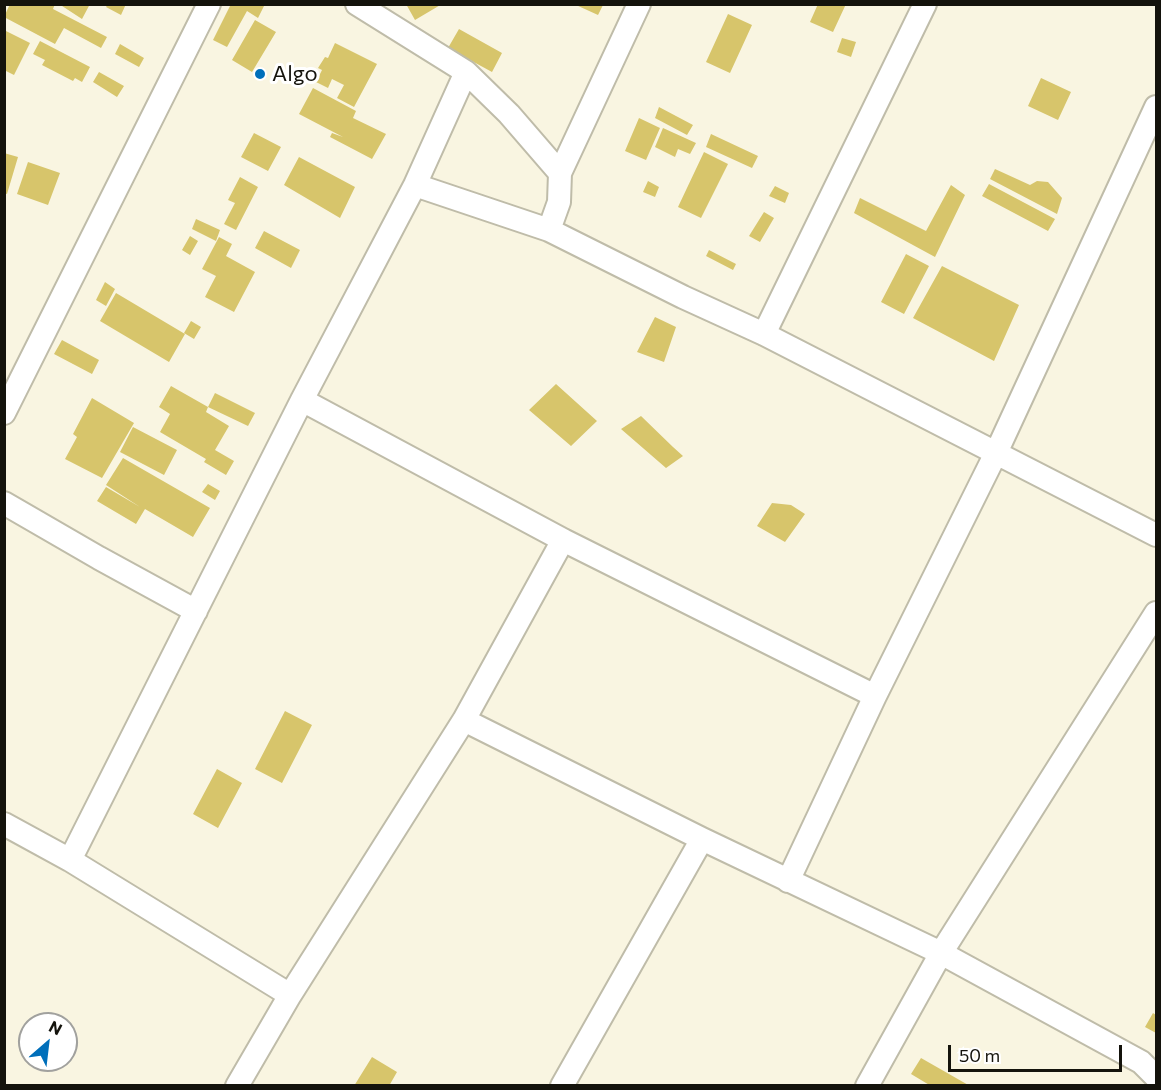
<!DOCTYPE html>
<style>
body{margin:0}
#map{position:relative;width:1161px;height:1090px;overflow:hidden;background:#f9f5e1;font-family:Commissioner,sans-serif}
canvas{display:block}
.frame{position:absolute;inset:0;border:6px solid #14130c;pointer-events:none}
.north{position:absolute;left:18px;top:1012px;width:60px;height:60px;box-sizing:border-box;background:#fff;border:2px solid #a1a19e;border-radius:50%;rotate:28deg;font-size:16px;font-weight:700;line-height:24px;text-align:center;color:#14130c}
.north::after{content:'';display:block;margin:auto;width:21px;height:27px;background:#006fba;clip-path:polygon(50% 0,100% 100%,50% 72%,0 100%)}
.scale{position:absolute;left:948px;top:1045px;width:174px;height:27px;box-sizing:border-box;border:3px solid #14130c;border-top:0;padding-left:8px;font-size:18px;line-height:21px;white-space:nowrap;color:#14130c;-webkit-text-stroke:4px #fff;paint-order:stroke}
</style>
<div id="map">
<canvas width="1161" height="1090"></canvas>
<div class="frame"></div>
<div class="north">N</div>
<div class="scale">50 m</div>
</div>
<script>
const ctx = document.querySelector('canvas').getContext('2d');
ctx.lineJoin = 'round';
function fill(path, color) {
  ctx.fillStyle = color;
  ctx.fill(path, 'evenodd');
}
function trace(path, color, width, dash) {
  ctx.strokeStyle = color;
  ctx.lineWidth = width;
  ctx.lineCap = dash ? 'butt' : 'round';
  ctx.setLineDash(dash || []);
  ctx.stroke(path);
}
function label(font, color, halo, rows, align = 'center') {
  ctx.font = font + ' Commissioner,sans-serif';
  ctx.lineWidth = 6;
  ctx.setLineDash([]);
  ctx.textBaseline = 'middle';
  ctx.strokeStyle = halo;
  ctx.fillStyle = color;
  for (const [text, x, y, turn = 0] of rows) {
    ctx.save();
    ctx.translate(x, y);
    ctx.rotate((+turn || 0) * Math.PI / 180);
    ctx.textAlign = isNaN(turn) ? turn : align;
    if (halo) ctx.strokeText(text, 0, 0);
    ctx.fillText(text, 0, 0);
    ctx.restore();
  }
}
fill(new Path2D(`
 M10,4H55L53,9L107,37L101,48L64,28L55,44L4,17Z
 M59,4H90L82,19Z
 M108,4H126L121,15L106,7Z
 M231,4H265L258,18L247,11L227,47L213,40Z
 M406,4H442L415,20Z
 M818,4H846L833,32L810,22Z
 M576,5H603L598,15Z
 M728,14L752,25L730,73L706,62Z
 M255,20L276,32L252,72L232,60Z
 M459,29L502,53L492,72L448,48Z
 M4,30L30,43L14,75L4,70Z
 M842,38L856,42L851,57L837,52Z
 M40,41L90,67L82,82L75,78L73,81L42,65L45,60L33,54Z
 M335,43L377,64L354,107L337,98L344,85L332,79L328,88L316,82L322,70L318,68L325,57L328,58Z
 M120,44L144,58L139,67L115,54Z
 M99,72L124,86L117,97L93,82Z
 M1041,78L1071,92L1058,120L1028,106Z
 M313,88L356,111L353,118L386,134L372,159L330,137L332,133L343,137L299,114Z
 M659,107L693,125L687,135L655,118Z
 M639,118L660,128L646,160L625,151Z
 M663,128L696,143L690,154L678,149L675,157L655,147Z
 M254,133L281,147L268,171L241,157Z
 M711,134L758,156L752,168L706,147Z
 M704,152L728,164L701,218L678,207Z
 M4,153L18,157L7,194L4,193Z
 M299,157L355,187L340,218L284,185Z
 M28,162L60,173L48,205L17,194Z
 M995,169L1030,185L1037,181L1048,182L1062,198L1057,214L990,179Z
 M240,177L258,187L236,230L224,224L235,203L228,200Z
 M648,181L659,187L655,197L643,192Z
 M989,184L1055,219L1048,231L982,196Z
 M951,185L965,195L935,257L854,213L860,198L926,231Z
 M775,186L789,193L785,203L769,196Z
 M764,212L774,218L760,242L749,236Z
 M196,219L220,230L216,241L192,229Z
 M264,231L300,250L291,268L255,248Z
 M190,236L198,241L190,255L182,250Z
 M219,237L232,244L226,256L255,272L234,312L205,297L216,276L202,269Z
 M709,250L736,264L733,270L706,256Z
 M906,254L929,266L904,314L881,302Z
 M942,266L1019,305L994,361L913,318Z
 M105,282L115,289L106,306L96,300Z
 M116,293L185,334L169,362L100,321Z
 M655,317L676,327L664,362L637,352Z
 M191,321L201,327L194,339L184,333Z
 M62,340L99,360L92,374L54,354Z
 M556,384L597,421L571,446L529,410Z
 M171,386L208,407L206,412L229,426L215,450L234,461L226,475L204,462L206,459L160,432L170,414L159,407Z
 M215,393L255,413L248,426L208,407Z
 M92,398L134,423L102,478L65,459L77,437L73,434Z
 M641,416L673,447L683,456L666,468L621,429Z
 M133,427L177,450L164,475L120,452Z
 M123,458L210,508L193,537L145,509L136,524L97,501L106,487L140,507L106,485Z
 M208,484L220,491L215,500L202,492Z
 M772,503L791,505L805,514L785,542L757,526Z
 M285,711L312,725L282,783L255,769Z
 M217,769L242,783L218,828L193,814Z
 M1153,1013L1156,1015V1033L1145,1027Z
 M372,1057L397,1072L389,1086H354Z
 M921,1058L970,1086H931L911,1074Z`), '#d7c56b');
const minor = new Path2D(`
 M357,4L466,72L509,114L560,173L559,202L549,230
 M560,173L639,4
 M415,185L549,230L683,297L764,334L1156,535
 M764,334L925,4
 M302,400L563,540L875,696
 M4,413L209,4
 M4,503L99,558L196,611
 M464,720L702,839L941,953L1141,1062L1156,1077
 M4,824L70,860L290,995
 M70,860L302,400L415,185L466,72
 M788,881L875,696L996,453L1156,107
 M237,1086L290,995L464,720L563,540
 M562,1086L702,839
 M867,1086L941,953L1156,613`);
trace(minor, '#bfbca9', 26);
trace(minor, '#fff', 22);
for (const [x, y, r, color] of [
 [260,74,6,"#006fba"]
]) {
  const dot = new Path2D();
  dot.arc(x, y, r, 0, 2 * Math.PI);
  ctx.fillStyle = color;
  ctx.fill(dot);
  trace(dot, '#fff', 2);
}
label('22px', '#14130c', '#fff', [
 ["Algo",272,74]
], 'left');
</script>
